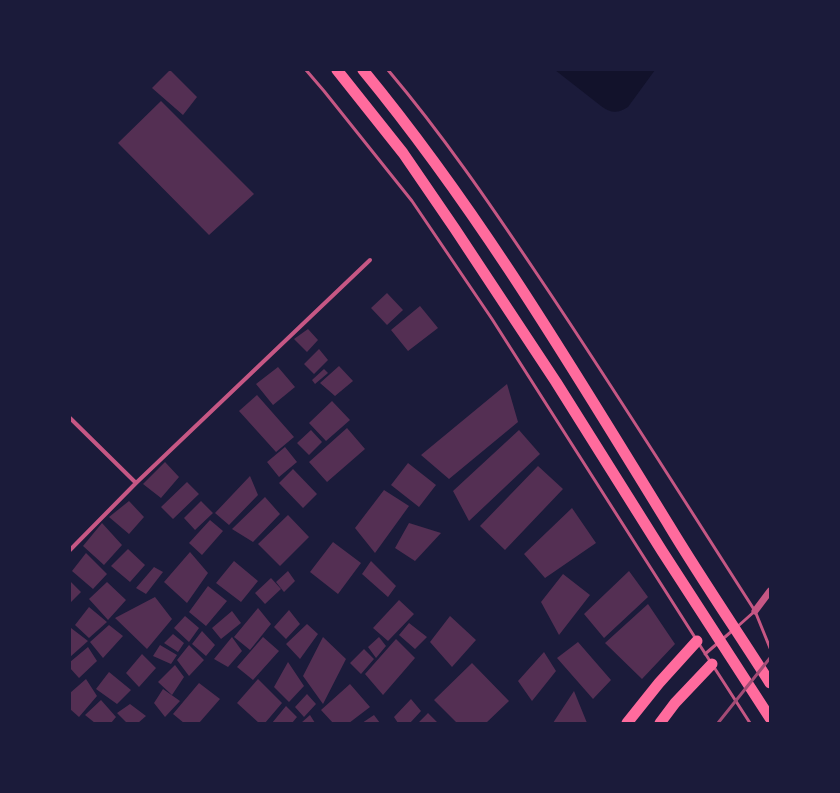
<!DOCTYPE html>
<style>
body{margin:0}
#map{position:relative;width:840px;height:793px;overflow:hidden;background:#1b1b3a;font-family:Quicksand,sans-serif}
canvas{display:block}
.frame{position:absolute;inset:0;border:71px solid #1b1b3a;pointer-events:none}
</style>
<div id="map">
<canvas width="840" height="793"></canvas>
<div class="frame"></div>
</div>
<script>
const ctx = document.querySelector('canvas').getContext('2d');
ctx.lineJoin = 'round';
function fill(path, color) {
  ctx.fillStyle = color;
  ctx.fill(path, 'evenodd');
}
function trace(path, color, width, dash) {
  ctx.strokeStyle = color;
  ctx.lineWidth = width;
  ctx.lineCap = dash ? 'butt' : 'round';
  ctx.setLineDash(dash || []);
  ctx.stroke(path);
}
fill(new Path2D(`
 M555,70H655L628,107C618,114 610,113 601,106Z`), '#12122b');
fill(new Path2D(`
 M170,70L197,97L183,115L152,88Z
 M161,101L254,194L209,235L118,143Z
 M387,293L403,310L387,325L371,308Z
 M420,306L438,328L408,351L391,330Z
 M308,329L318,340L307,352L294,339Z
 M319,349L328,360L314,374L304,364Z
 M339,366L353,381L335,396L320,383Z
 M278,367L295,387L273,405L256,384Z
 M324,369L328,373L315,384L312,380Z
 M507,384L518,422L449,479L421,455Z
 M257,395L294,437L276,452L239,411Z
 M332,401L350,420L326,441L309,423Z
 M347,428L365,449L327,482L309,462Z
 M311,430L322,442L309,455L297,443Z
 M519,430L540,454L469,521L453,491Z
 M285,447L297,462L279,477L267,462Z
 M165,462L179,477L161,498L143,484Z
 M408,463L436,485L419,507L391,485Z
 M538,466L563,489L505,550L480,526Z
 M293,469L317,494L303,508L279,483Z
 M250,476L258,495L229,525L215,513Z
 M187,482L199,494L173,519L161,507Z
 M384,490L409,506L375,553L355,528Z
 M265,497L280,514L253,542L232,529Z
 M129,501L144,517L129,534L109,517Z
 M201,501L213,513L195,530L184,518Z
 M572,508L596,543L545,578L524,554Z
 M288,515L309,537L280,566L258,544Z
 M210,520L223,531L202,555L189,543Z
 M102,523L122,545L104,565L83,546Z
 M409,523L441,533L415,561L395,548Z
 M333,542L361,563L338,594L310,572Z
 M128,549L145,565L130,582L111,566Z
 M190,552L208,573L187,603L164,582Z
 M86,553L107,574L93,589L72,571Z
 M234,561L258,581L241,602L216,583Z
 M371,561L396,586L388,597L362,574Z
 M154,567L163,572L146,594L136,588Z
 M288,571L295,581L284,592L276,582Z
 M629,571L648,597L604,638L584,614Z
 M563,574L590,595L559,635L541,602Z
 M271,578L281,589L265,604L255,593Z
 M70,581L81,592L70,603Z
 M107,582L126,600L108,620L89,599Z
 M208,586L227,601L206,626L189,612Z
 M155,597L172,619L147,649L115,618Z
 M399,600L414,614L388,641L373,628Z
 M648,604L675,644L642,679L605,643Z
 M89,607L107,622L89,638L75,625Z
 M258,608L271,624L250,650L234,637Z
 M289,610L300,624L286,639L274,627Z
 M232,611L241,623L221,639L212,628Z
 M185,616L199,628L189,642L174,628Z
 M450,616L476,640L452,667L430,642Z
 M409,623L427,637L415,649L399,635Z
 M307,624L318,634L300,659L286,644Z
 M109,625L123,636L103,658L90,642Z
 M71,628L88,641L70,657V630Z
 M202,631L215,645L206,656L192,644Z
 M173,634L184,643L178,652L164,643Z
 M232,637L242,651L228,667L214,659Z
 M263,637L279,651L253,680L237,667Z
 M323,637L346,659L323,704L303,676Z
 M379,637L386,646L376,658L368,647Z
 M396,639L415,658L383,695L365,674Z
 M578,642L611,680L593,699L557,658Z
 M160,645L177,655L171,664L153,656Z
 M189,645L204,660L189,676L177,660Z
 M88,647L97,661L79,678L70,668V662Z
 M364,649L374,659L361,674L350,663Z
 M544,652L556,671L532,701L518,681Z
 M142,654L156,668L139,687L126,673Z
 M288,662L304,686L289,702L274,687Z
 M472,663L509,701L486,723H457L434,700Z
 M175,665L184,677L172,695L158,682Z
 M109,672L131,690L117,704L96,689Z
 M86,679L97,696L79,717L70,709V693Z
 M258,679L282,703L265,723H259L237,703Z
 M199,683L220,699L199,723H184L173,714Z
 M350,684L370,707L349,723H333L321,710Z
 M163,689L180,701L165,717L154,703Z
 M574,691L587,723H553Z
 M307,694L316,704L304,717L295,707Z
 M411,699L421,711L410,723H398L394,717Z
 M101,700L116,717L111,723H95L85,715Z
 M130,704L146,716L138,723H127L117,713Z
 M286,706L297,717L292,723H272Z
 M428,713L438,723H418Z
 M310,715L315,723H301Z
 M374,715L380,723H362Z`), '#542f53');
trace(new Path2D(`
 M306,70L324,91L412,201L492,319L696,639
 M388,70C443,135 490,204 537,274C612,385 683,499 755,611L770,648
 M737,627L755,611
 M699,644L750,723
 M705,654L732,631`), '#c65784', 3);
trace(new Path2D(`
 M70,418L136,483
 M70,550L136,483L370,260`), '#c65784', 4);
trace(new Path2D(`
 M755,611L770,591`), '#c65784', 7);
trace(new Path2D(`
 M337,70L403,153L455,229L556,382L662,551L770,718
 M363,70C480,212 574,371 670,527C702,580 737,631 770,683
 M627,723L659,683L697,641
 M660,723L675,703L712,664`), '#ff6b9d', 11);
trace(new Path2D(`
 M718,723L770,658`), '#a44b75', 3);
</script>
